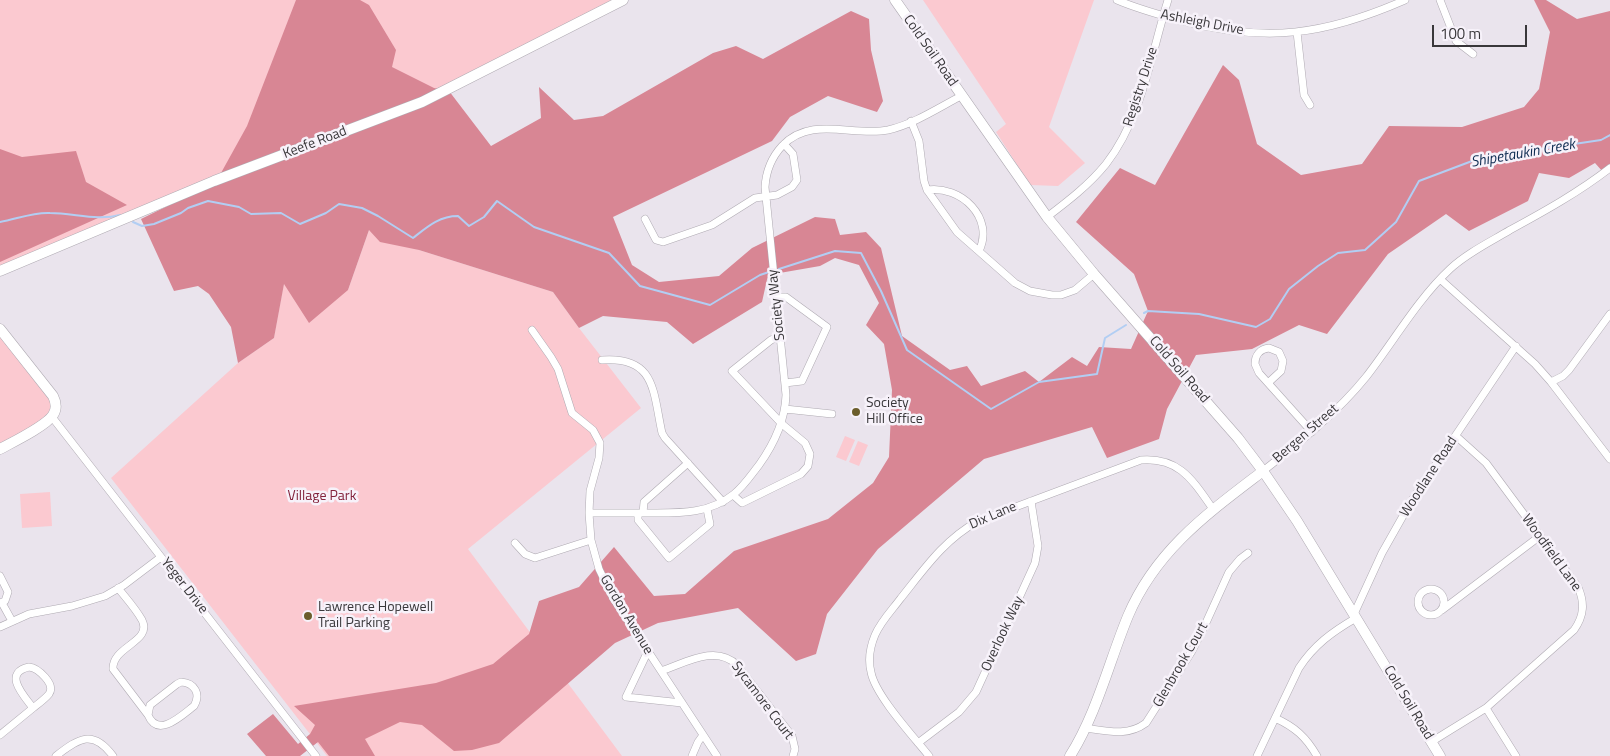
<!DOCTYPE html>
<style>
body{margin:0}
#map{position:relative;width:1610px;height:756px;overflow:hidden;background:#eae4ed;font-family:"Titillium Web",sans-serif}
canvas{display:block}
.scale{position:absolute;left:1432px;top:25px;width:95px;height:22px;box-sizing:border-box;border:2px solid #39373a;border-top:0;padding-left:6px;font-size:15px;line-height:18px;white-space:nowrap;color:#39373a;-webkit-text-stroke:4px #f7f2fa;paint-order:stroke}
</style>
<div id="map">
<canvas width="1610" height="756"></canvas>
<div class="scale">100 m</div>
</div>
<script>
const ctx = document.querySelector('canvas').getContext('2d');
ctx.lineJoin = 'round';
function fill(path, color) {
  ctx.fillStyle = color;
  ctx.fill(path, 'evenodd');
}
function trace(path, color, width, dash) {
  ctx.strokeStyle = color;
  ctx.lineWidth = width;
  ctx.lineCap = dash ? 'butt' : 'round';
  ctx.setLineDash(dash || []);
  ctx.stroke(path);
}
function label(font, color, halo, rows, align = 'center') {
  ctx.font = font + ' "Titillium Web",sans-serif';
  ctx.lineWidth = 5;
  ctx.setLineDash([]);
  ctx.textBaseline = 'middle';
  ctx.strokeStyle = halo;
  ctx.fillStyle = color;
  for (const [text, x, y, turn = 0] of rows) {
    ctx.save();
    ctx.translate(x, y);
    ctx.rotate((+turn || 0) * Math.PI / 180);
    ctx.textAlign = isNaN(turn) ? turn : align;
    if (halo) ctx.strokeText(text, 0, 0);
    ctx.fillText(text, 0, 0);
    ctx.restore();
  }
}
fill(new Path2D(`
 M0,0H621L449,91L0,269Z
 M923,0H1094L1049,127L1085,163L1058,186L1030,185L996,132L1006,124Z
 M369,230L419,250L553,292L579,328L641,408L468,549L622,756H327L111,478L238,363L274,338L284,283L348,290Z
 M0,332L51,396V416L0,447Z
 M845,436L855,440L846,461L836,457Z
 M858,441L868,445L859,466L849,462Z
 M50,492L52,526L22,528L20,494Z`), '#fbc9d0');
fill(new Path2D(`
 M296,0H360L369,5L396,50L392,67L434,88L449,91L491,146L541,118L539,87L574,120L603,116L713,53L736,46L763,59L851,11L869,19L871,50L883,101L877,112L828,96L790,117L772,141L613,217L632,265L659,282L719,276L752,248L815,217L835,219L840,235L866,232L881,248L902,336L950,370L967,366L981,386L1025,371L1039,382L1072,357L1087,366L1099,347L1131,349L1148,311L1134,274L1076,222L1120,168L1155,185L1223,65L1239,80L1257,144L1301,175L1362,164L1389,126L1462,127L1524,107L1539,89L1550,32L1534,0H1546L1577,19L1610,11V165L1603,172L1595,163L1569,178L1539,173L1528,201L1469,231L1446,214L1388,254L1327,334L1299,325L1252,349L1196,355L1167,409L1159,439L1107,458L1092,427L984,459L878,549L827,614L816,654L796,661L738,608L658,623L615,643L499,743L472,750L454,751L422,725L400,722L365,739L375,756H329L318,742L300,756H266L247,734L273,714L298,744L310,734L315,725L294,706L436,683L493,664L529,634L539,601L579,587L614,547L654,596L685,594L734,551L828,519L873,483L889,457L892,390L884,344L866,325L879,303L859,265L835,258L820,266L768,275L762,302L693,344L667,322L603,316L579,328L553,292L419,250L380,242L369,230L348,290L309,323L284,284L274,338L238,363L231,327L209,294L198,286L174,291L141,219L216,182L247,126Z
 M0,149L22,157L76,151L86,182L127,205L0,262Z`), '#d88694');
trace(new Path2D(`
 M0,222C17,219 33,212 50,213C74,213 97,221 120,215
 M133,222L142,226L154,224L181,213L188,208L208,201L239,207L251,214L281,213L300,224L326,213L339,204L362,208L378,216L413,238C427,227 439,216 458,216L469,226L484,217L497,201L534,227L609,253L640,286L710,305L760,275L769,272
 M779,269L835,251L861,253L881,291L907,350L991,409L1039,382L1097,374L1105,338L1126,325
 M1144,313L1148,311L1199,314L1256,327L1270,319L1289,289L1318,266L1338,253L1365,250L1396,222L1419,181L1480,158L1601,140L1610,135`), '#b2cef3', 2);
const street = new Path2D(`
 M1117,0C1138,9 1160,15 1182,21C1267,43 1325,35 1405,0
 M1440,0L1456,41L1473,54
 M1297,32L1304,95L1310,105
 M911,121L919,141L924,181L927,190L957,232L1015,283L1030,291L1052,295H1061L1075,290L1094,274
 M927,190C961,185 995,218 979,251
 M1047,217C1068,201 1089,185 1106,164C1142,118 1151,54 1168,0
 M645,219L656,240L663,242L712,225L755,198L777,195L792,187L797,180L793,154L784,144
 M1440,279L1535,364L1551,382L1610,459
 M776,297H786L827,327L802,381L785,383
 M532,330L551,357L558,369L572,413L593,430L600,443L599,458L590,491L589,513L591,540L599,569L613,598L717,756
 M1269,348L1279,352L1283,361L1281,371L1268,383L1259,373L1255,364C1255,355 1260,349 1269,348Z
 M602,360C656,356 653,392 662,433L665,438L723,502
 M1551,382L1563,376L1569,370L1610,314
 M1268,383L1312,432
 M785,409L832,414
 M52,417L316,756
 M1263,471C1300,442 1337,413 1366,377C1394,341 1417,300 1450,269C1467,253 1490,242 1510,230C1545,211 1579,192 1610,168
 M733,495L742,503L801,474L808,466L810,454L805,443L782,424L732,371L771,340L780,336
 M589,513C608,513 627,513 646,513C677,513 708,515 734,494C744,486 751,475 759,465C774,444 785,422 786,395L765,187C766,171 771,158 782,146C811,115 853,137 888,130C914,124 938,108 961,96
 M638,513V520L669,558L710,524L707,509
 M643,513L644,502L688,463
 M515,543L525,554L535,558L591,540
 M0,576L8,592L5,601L0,603
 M118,588C126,598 136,609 142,620C153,642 112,646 113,669L148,715
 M1418 602a13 13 0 1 1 26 0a13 13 0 1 1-26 0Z
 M2,603L12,621
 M1442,610L1540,536
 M1354,614L1382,553L1412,500L1516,346
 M0,627L29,614L72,606L105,596L124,585L161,557
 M648,651L626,697L682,703
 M29,667C38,668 56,684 49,694C45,699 38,704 33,708C24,696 2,673 29,667Z
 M661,671C685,663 716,644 737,665L792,736L795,749L793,756
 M181,682C195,683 201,694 194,706C182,715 158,739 148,715L150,705L177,684Z
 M1486,708L1516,756
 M1275,718C1295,727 1306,737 1317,756
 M1085,728C1107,731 1127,737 1146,723L1192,651L1205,625L1229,572L1240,559L1248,553
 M0,735L33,708
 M1431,742L1486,708L1574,630C1584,616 1585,603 1578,587L1486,463L1456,436
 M918,743L959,712L976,692L1035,563L1038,546L1031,501
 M56,756C79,738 93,729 113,756
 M692,756L698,742L703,735
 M929,756C913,736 875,695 871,672C868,660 870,647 875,635C881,621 892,610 901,598C925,568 944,540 978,521L1141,460C1180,457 1193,481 1213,509
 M1257,756L1299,668C1314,645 1332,632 1356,618`);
const secondary = new Path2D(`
 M895,0L1047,217L1094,274L1238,438L1263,471L1297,521L1440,756
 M0,271L214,181L422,102L623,0
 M0,329L53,396C56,402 57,409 53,415C46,426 13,442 0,449
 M1070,756C1097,713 1109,662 1128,616C1156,550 1208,513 1263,471`);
trace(street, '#afaab2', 8);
trace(secondary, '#afaab2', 11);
trace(street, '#fff', 7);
trace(secondary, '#fff', 10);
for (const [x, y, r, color] of [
 [856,412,5,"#6b5d2b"],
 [308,616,5,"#6b5d2b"]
]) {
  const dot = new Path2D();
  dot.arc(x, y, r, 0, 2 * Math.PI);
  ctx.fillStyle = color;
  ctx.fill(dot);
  trace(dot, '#f7f2fa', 2);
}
label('14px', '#39373a', '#f7f2fa', [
 ["Ashleigh Drive",1202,23,11],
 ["Cold Soil Road",930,51,55],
 ["Registry Drive",1141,87,-72],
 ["Keefe Road",315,143,-21],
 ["Society Way",777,305,-96],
 ["Cold Soil Road",1179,370,49],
 ["Bergen Street",1306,434,-41],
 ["Woodlane Road",1429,477,-57],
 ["Dix Lane",993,516,-23],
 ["Woodfield Lane",1551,553,54],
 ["Yeger Drive",184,586,52],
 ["Gordon Avenue",626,615,59],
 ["Overlook Way",1003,634,-65],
 ["Glenbrook Court",1181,665,-60],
 ["Sycamore Court",762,701,53],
 ["Cold Soil Road",1408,703,59]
]);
label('14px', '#39373a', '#f7f2fa', [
 ["Society",866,404],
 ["Hill Office",866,420],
 ["Lawrence Hopewell",318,608],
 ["Trail Parking",318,624]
], 'left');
label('14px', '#83233c', '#f7f2fa', [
 ["Village Park",322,497]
]);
label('italic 15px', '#0c2a50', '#f7f2fa', [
 ["Shipetaukin Creek",1523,154,-10]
]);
</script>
